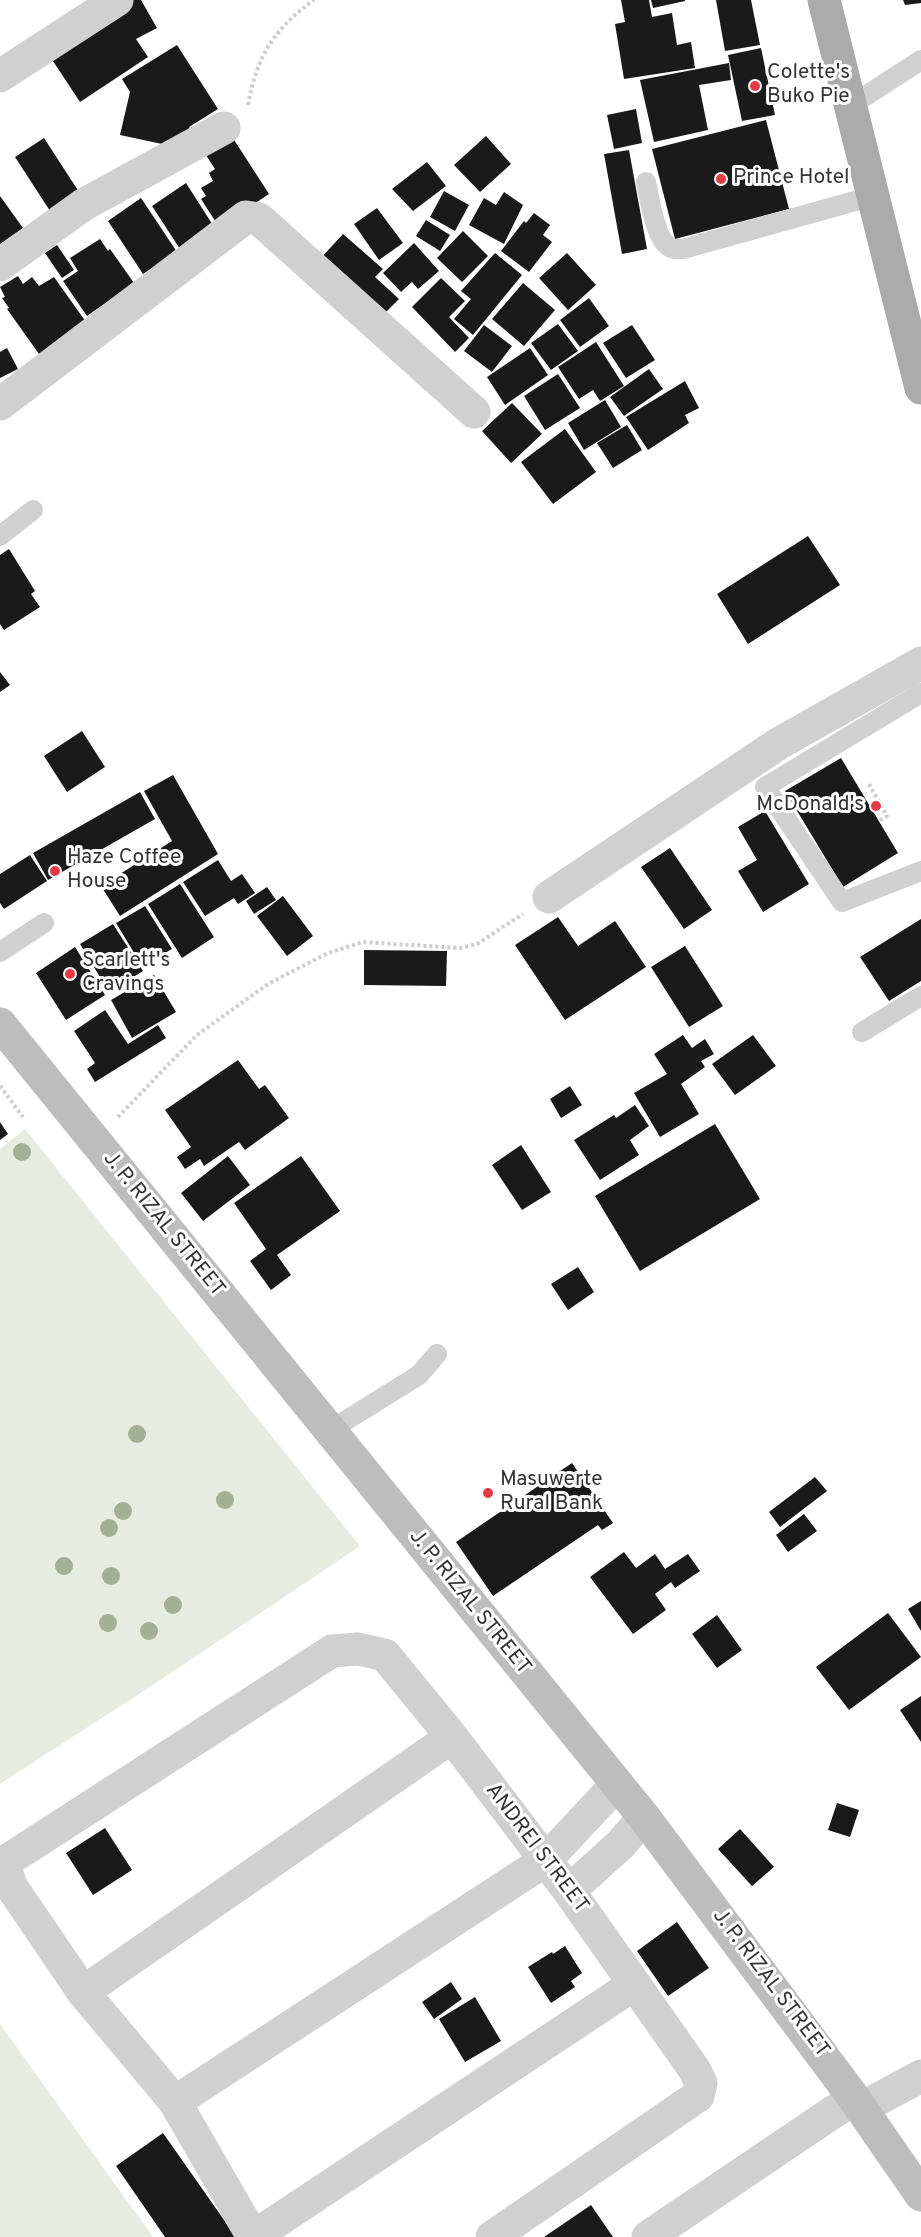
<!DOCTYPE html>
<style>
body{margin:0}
canvas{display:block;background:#fff}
</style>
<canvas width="921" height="2237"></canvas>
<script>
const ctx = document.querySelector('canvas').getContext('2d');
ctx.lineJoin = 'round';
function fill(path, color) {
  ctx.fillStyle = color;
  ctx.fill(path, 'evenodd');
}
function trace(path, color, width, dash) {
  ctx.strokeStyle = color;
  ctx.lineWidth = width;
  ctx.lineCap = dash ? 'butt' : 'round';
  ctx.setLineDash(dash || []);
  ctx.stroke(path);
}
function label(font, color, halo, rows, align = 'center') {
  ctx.font = font + ' Overpass,sans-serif';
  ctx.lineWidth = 6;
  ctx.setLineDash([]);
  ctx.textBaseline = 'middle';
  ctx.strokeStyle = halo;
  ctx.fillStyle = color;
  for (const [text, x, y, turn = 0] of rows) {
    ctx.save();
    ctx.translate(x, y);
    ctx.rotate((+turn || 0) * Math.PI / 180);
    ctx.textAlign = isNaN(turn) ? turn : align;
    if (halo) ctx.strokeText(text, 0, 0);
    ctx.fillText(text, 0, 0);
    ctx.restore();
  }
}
fill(new Path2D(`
 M25,1129L360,1546L156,1683L0,1784V1149Z
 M0,2024L153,2237H0Z`), '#e6ecdf');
fill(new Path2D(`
 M124,0H141L157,28L136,39L148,57L80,102L51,58Z
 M621,0H649L652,17L672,13L677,45L691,42L695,68L624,79L615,24L625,22Z
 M651,0H685V1L653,8Z
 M716,0H751L760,45L725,51Z
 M903,0H921V3L905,5Z
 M177,45L218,109L189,127L195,137L162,144L120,135L130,92L122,79Z
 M761,48L775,115L742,121L728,55Z
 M729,63L731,80L699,85L708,130L654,142L640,80Z
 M636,109L642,143L614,149L607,115Z
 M766,120L789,209L675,239L652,149Z
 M229,132L269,194L219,227L201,199L206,196L201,188L213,181L209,173L215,169L202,149Z
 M486,136L511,164L480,192L454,165Z
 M44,138L81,195L52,214L15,157Z
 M629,150L647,249L622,254L604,154Z
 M427,162L446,186L413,211L392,189Z
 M186,183L216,230L182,252L152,206Z
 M444,191L469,205L455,231L430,217Z
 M504,192L523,205L504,244L469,225L484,198L496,205Z
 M0,196L23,228L0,244Z
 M141,198L177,252L143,274L108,221Z
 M377,208L403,243L379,260L354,224Z
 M534,213L550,225L543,235L552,242L529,272L501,251L524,221L526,223Z
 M426,220L450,235L440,251L416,236Z
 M463,231L488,256L462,282L437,258Z
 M343,234L383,269L375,277L399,299L383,315L320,259Z
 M100,239L108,251L110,249L134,283L87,316L63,281L78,271L70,258Z
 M414,243L439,271L418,289L412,282L401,292L383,273Z
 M57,245L74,270L62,278L45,253Z
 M495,253L522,275L473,335L454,319L471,299L461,291Z
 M567,253L596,285L568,310L539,278Z
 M18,276L23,284L32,277L39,286L54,277L86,322L44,361L7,309L9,308L2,298L5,297L0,287Z
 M441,278L465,301L449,317L469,338L455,352L412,307Z
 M523,283L555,310L524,346L492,319Z
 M589,298L609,326L580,347L560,320Z
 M558,324L578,351L551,370L531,343Z
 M484,325L512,346L492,372L464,351Z
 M632,325L655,360L626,378L603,343Z
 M596,342L624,386L600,401L593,390L579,399L558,367Z
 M7,348L18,369L0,378V352Z
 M530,348L548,375L505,405L487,377Z
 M649,369L663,389L624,416L610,397Z
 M558,374L580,408L545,430L524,396Z
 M685,381L699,408L685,415L689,423L648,450L626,417Z
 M605,400L621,427L584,450L568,423Z
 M512,403L542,434L511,463L482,431Z
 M627,425L642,450L613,468L597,443Z
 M565,429L596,472L553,504L521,462Z
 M808,536L840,585L748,644L717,594Z
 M9,549L35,591L31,594L40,607L4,630L0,624V555Z
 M0,672L10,685L0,692Z
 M82,731L105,767L67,792L44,756Z
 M841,758L898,853L843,887L785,791Z
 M173,775L218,854L120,916L101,886L172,841L144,791Z
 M140,792L155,819L48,880L33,853Z
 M765,811L809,884L763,912L738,871L757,860L738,827Z
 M670,848L712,910L684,929L641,867Z
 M30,855L47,881L4,909L0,903V874Z
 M218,860L231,881L242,874L255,893L238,904L234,898L205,916L183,882Z
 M180,884L214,937L182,958L148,904Z
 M267,887L276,900L254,914L246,901Z
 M283,896L313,936L287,956L257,916Z
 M145,906L172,949L142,966L116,923Z
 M558,917L578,946L615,921L646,967L565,1020L515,945Z
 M921,919V981L889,1001L860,957Z
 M113,924L143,971L109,992L80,944Z
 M685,946L723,1006L689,1027L651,967Z
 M75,947L105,995L66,1020L36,973Z
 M364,950L447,951L446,986L364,985Z
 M154,975L176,1012L132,1038L111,1000Z
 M105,1010L128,1044L158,1025L166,1038L95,1082L87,1069L95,1063L74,1031Z
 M683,1035L692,1048L705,1039L714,1054L701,1061L705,1067L681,1084L699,1114L660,1137L634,1093L667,1074L654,1054Z
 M753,1035L776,1066L735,1095L712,1064Z
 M238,1060L259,1089L265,1085L289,1118L245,1150L239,1142L204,1166L200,1159L185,1169L177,1157L191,1147L165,1110Z
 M570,1086L582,1105L561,1118L550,1099Z
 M635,1105L649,1126L630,1140L639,1155L600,1180L574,1140L614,1115L616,1118Z
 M0,1122L8,1134L0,1140Z
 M715,1124L760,1199L640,1271L595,1196Z
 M521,1145L551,1192L522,1210L492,1165Z
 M228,1156L250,1185L203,1221L181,1193Z
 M301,1156L340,1211L277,1255L291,1275L271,1290L250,1261L266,1249L234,1203Z
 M578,1267L594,1292L568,1310L551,1284Z
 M572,1463L613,1523L602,1530L598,1525L493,1596L456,1542Z
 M815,1477L827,1491L780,1527L769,1512Z
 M804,1514L817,1531L788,1552L776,1535Z
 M624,1552L636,1568L655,1554L665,1569L688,1554L700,1571L675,1588L671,1582L655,1594L666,1610L633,1634L590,1577Z
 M921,1601V1631L908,1609Z
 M888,1613L921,1657L849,1710L816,1667Z
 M717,1615L742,1650L717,1668L692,1634Z
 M921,1696V1742L900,1710Z
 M837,1803L859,1810L850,1837L828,1830Z
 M105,1828L132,1870L93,1895L66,1853Z
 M740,1829L774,1867L752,1886L718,1849Z
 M677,1922L709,1968L668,1996L637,1951Z
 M565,1946L582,1973L571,1981L575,1987L551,2003L528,1967L552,1952L553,1954Z
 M451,1982L462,1999L434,2019L422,2002Z
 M475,1997L501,2041L465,2062L439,2019Z
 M163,2133L236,2237H165L116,2166Z
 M591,2205L613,2237H544Z`), '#1a1a1a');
trace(new Path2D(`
 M248,105C257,56 273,30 314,0
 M869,784L887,816L879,821
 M0,1086L23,1117
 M118,1117L197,1035L268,984L328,953L363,942L460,948L477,944L523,914`), '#cdcdcd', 4, [3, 3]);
trace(new Path2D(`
 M850,106L921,60
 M646,182C649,196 655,235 666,244C671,250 676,249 683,249L873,196
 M0,536L33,510
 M921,693L765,787L842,902L921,871
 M0,952L44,923
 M862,1032L921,996
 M329,1431L419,1375L437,1354`), '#d0d0d0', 20);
trace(new Path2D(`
 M0,76L117,0
 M0,265L83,205L224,128
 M0,404L246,217L259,219L474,412
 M549,897L778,744L921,663
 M569,1891L621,1844L644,1817
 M83,1992L452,1737
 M175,2102L546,1860L617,1784
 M862,2108L921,2076
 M253,2237L175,2102L83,1992L11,1886L6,1870L8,1860L332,1651L358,1649L385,1655L452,1737L569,1891L694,2069L701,2083L698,2096L492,2237
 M253,2237L633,1985
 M648,2237L854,2098`), '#d0d0d0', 33);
trace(new Path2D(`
 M0,1024L644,1817L854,2098L921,2195`), '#bdbdbd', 33);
trace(new Path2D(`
 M824,0L921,388`), '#ababab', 33);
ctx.fillStyle = '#a2b095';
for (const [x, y] of [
 [22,1152],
 [137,1434],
 [225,1500],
 [123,1511],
 [109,1528],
 [64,1566],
 [111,1576],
 [173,1605],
 [108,1623],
 [149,1631]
]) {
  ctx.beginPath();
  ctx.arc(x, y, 9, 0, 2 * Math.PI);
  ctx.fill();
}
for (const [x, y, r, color] of [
 [755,86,6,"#e63946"],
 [721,179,6,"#e63946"],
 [876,806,6,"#e63946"],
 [55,871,6,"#e63946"],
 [70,974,6,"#e63946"],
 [488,1493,6,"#e63946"]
]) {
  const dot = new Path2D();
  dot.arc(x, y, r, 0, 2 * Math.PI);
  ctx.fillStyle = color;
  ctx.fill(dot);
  trace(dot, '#fff', 2);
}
label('21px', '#333', '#fff', [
 ["Colette's",767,74],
 ["Buko Pie",767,98],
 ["Prince Hotel",733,179],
 ["McDonald's",864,806,"right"],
 ["Haze Coffee",67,859],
 ["House",67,883],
 ["Scarlett's",82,962],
 ["Cravings",82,986],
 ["Masuwerte",500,1481],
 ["Rural Bank",500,1505]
], 'left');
label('21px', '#333', '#fff', [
 ["J. P. RIZAL STREET",163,1225,51],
 ["J. P. RIZAL STREET",469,1603,51],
 ["ANDREI STREET",536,1849,53],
 ["J. P. RIZAL STREET",770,1984,53]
]);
</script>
